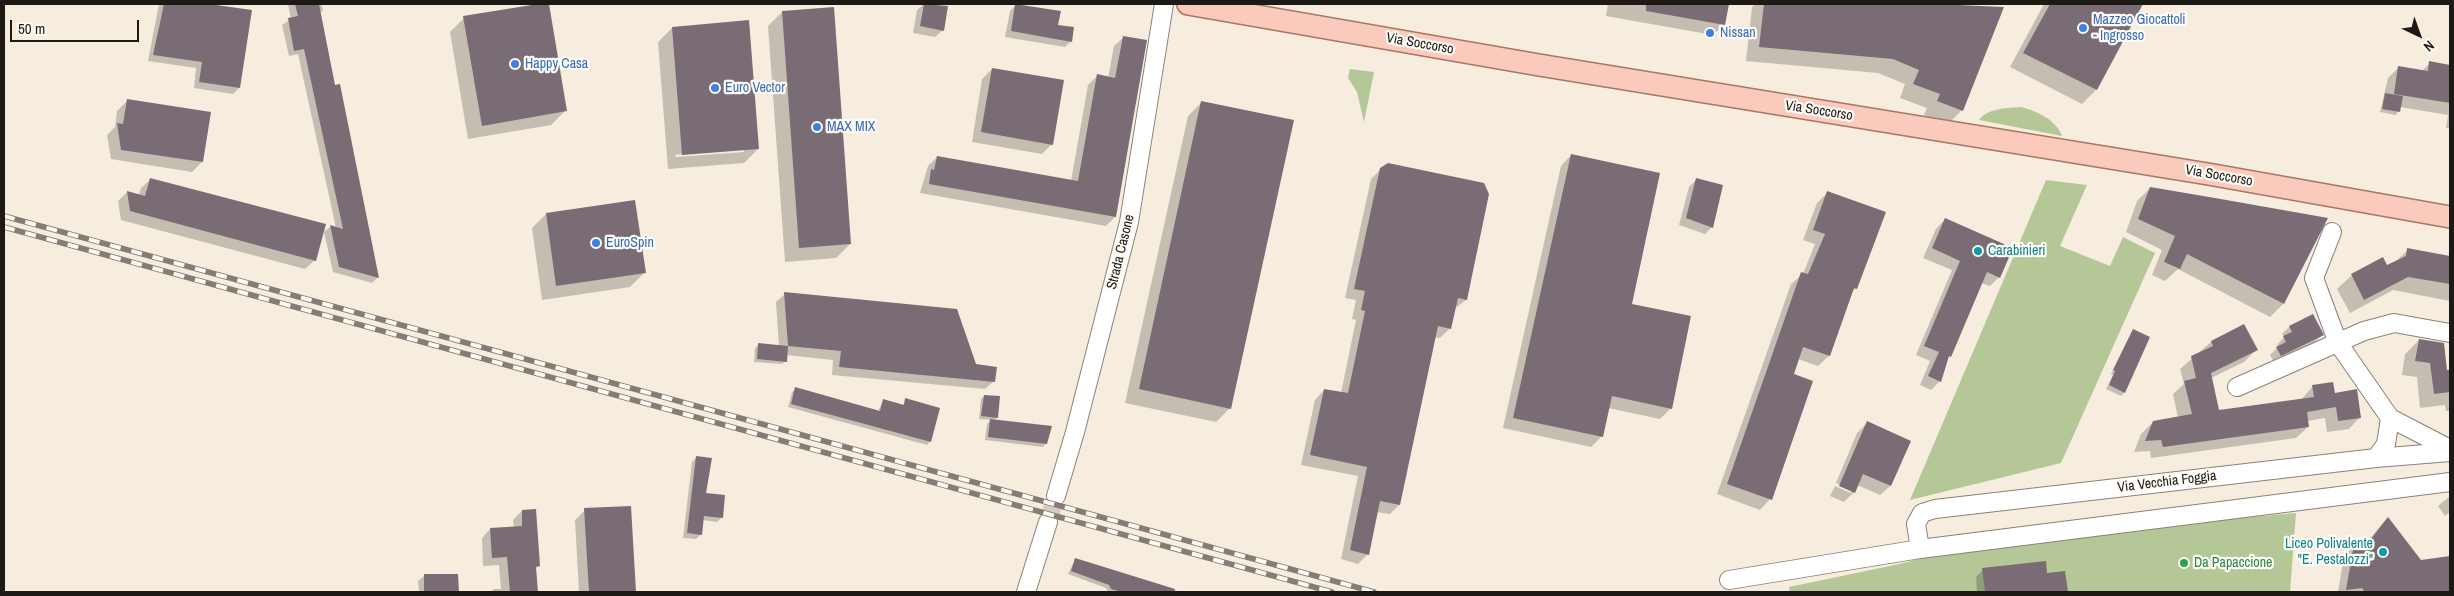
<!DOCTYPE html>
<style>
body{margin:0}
#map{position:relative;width:2454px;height:596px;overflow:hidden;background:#f6eddf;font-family:"Archivo Narrow",sans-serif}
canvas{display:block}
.frame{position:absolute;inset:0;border:5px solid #1d1914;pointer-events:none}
.north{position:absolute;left:2394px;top:10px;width:50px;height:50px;-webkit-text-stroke:4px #fefbf5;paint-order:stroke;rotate:138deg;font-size:14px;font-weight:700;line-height:20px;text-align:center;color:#1d1914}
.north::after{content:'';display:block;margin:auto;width:18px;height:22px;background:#1d1914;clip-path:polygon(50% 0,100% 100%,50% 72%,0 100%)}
.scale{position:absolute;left:10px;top:20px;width:129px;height:22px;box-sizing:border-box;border:2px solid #1d1914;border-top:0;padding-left:6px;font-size:15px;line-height:18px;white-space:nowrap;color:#1d1914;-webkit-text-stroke:4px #fefbf5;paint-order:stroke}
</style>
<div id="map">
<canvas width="2454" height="596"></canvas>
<div class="frame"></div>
<div class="north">N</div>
<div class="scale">50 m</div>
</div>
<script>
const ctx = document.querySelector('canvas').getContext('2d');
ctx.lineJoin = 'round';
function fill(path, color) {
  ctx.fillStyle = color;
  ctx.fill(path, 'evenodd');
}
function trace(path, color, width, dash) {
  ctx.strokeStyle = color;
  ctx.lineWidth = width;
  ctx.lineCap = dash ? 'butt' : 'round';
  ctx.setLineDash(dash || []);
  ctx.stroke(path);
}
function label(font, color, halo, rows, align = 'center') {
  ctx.font = font + ' "Archivo Narrow",sans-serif';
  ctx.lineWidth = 4.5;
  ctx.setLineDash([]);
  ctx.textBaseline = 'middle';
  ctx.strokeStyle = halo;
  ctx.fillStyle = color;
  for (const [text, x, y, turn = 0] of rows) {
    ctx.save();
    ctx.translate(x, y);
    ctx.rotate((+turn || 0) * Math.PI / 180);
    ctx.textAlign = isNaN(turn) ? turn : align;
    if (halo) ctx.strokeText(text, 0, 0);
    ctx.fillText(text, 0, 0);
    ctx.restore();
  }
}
fill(new Path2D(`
 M1350,69L1374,72L1364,122L1357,92L1348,78Z
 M2021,107C2037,111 2056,120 2062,136L1979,120C1988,108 2007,108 2021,107Z
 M2046,180L2087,185L2060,246L2110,266L2123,237L2155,253L2061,463L1910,500Z
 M2296,513L2290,592H1790L1789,587L1904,563L1935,554L2073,533Z`), '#b5c797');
fill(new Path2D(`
 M159,4H206L250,11L239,88L233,94L194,88L196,68L148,61Z
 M288,4H321L323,10L320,13L334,86L378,277L372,283L333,272L324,232L330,227L336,228L298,54L289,56L282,25L291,19Z
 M547,4L565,111L551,125L468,139L450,32L464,18Z
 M924,4L947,7L943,30L935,37L913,33L917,10Z
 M1608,4H1728L1724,25L1713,35L1606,16Z
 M1755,4H1934L2002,8L1962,110L1948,124L1924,115L1927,108L1900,98L1905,84L1878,73L1746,61L1752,7Z
 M2044,4H2141L2096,90L2082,104L2010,67Z
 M1016,5L1071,41L1065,47L1005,37L1010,11Z
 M782,12L850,244L836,258L785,262L768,26Z
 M672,28L758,149L744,163L668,169L658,42ZM744,149V152L676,157L675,155Z
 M1124,37L1115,217L1106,226L920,193L928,166L937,157L1071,181L1088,85L1097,76L1108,78L1114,46Z
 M2430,63L2450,66V128H2446L2448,115L2400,107L2396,115L2380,112L2388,78L2399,67L2422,71Z
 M992,69L1052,144L1042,154L972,142L982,79Z
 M127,101L202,162L192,172L111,159L107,135L115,127L117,111Z
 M1202,102L1230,408L1216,422L1125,403L1188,116Z
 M1571,155L1671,408L1660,419L1608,408L1601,437L1591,447L1503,428L1561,166Z
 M1381,169L1488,194L1466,300L1454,309L1450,328L1440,338L1434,337L1399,505L1390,514L1376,512L1368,554L1358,564L1341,559L1358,476L1301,465L1315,400L1324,390L1341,393L1356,320L1352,319L1356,300L1345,298L1371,179Z
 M151,179L315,260L305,269L121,220L118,201L127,192L139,195L141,188Z
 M1696,180L1712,227L1705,234L1679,225L1689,187Z
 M2150,188L2283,304L2270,317L2178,269L2165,281L2152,275L2162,250L2126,232L2137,201Z
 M1827,193L1856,288L1851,293L1829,356L1818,366L1798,359L1792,375L1770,499L1760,510L1717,494L1791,284L1803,274L1815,244L1803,240L1817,203Z
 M546,214L644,273L630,287L542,300L532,228Z
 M1945,219L1999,277L1990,286L1981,283L1947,359L1940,381L1931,390L1920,385L1930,361L1916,355L1952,270L1923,258L1936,229Z
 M2408,250L2450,257V301L2393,290L2350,313L2337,289L2351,276L2383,259L2386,267L2395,262Z
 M785,294L975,365L994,381L985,389L832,375L833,360L786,355L785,361L782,364L754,362L755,348L759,345L779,347L776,302Z
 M2313,315L2322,335L2315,342L2274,362L2270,355L2278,347L2277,345L2284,337L2282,334L2289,327Z
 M2133,330L2124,393L2121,396L2106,389L2113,375L2111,374Z
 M2419,340L2446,372L2450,371V411H2446L2445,405L2420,408L2417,377L2402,375L2405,354Z
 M2211,342L2256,350L2244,362L2211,378L2218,411L2301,400L2313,386L2334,394L2360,417L2349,429L2327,432L2325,418L2307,421L2308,427L2296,438L2151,458L2150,451L2134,452L2141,434L2153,422L2178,418L2173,394L2184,384L2180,369Z
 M796,389L878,411L883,401L902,406L906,400L930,441L927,445L788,407L792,392Z
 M984,396L997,417L993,421L1046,443L1043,447L985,440L987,424L991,420L979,419L981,399Z
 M1867,423L1890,486L1880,495L1857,485L1854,492L1844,502L1830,496L1835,486L1851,493V490L1836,483L1857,433Z
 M696,458L704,494L722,517L717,522L702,520L701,534L696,539L683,538L692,462Z
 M2450,496V512L2445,516L2438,506Z
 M630,507L635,592H579L575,520L585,510Z
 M522,511L538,566L535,569L537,592H491L494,589H501L499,565L483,566L482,538L490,529L514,528L513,520Z
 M2387,518L2420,561L2450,558V592H2338L2344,556L2354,545L2362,548Z
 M1075,560L1181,592H1108L1106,588L1068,574Z
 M1983,570L2046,574L2064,572L2066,592H1977L1976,577Z
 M457,575L458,592H419L418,581L424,576Z`), '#0003');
fill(new Path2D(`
 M164,4H209L252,10L240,88L199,82L202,62L153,55Z
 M295,4H319L335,85L340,84L379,278L339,267L330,225L343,229L304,49L294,51L288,18L298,16Z
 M538,4H549L567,111L482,126L463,16Z
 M924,4L948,6L944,31L920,26Z
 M1015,4L1061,11L1058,25L1074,27L1072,42L1011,31Z
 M1646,4H1729L1725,25L1646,11Z
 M1764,4H1934L2004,7L1963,111L1937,101L1940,94L1913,84L1919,70L1893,59L1759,47Z
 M2050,4H2143L2097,90L2023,53Z
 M834,7L851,244L799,248L782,11Z
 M749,20L759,149L682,155L672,27Z
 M1123,36L1147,40L1116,217L929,184L931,169L934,170L937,156L1078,181L1097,74L1115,78Z
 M2429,61L2450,65V103L2394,94L2398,66L2428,71Z
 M992,68L1064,80L1053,145L981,132Z
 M2385,93L2403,96L2400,112L2382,109Z
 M127,99L211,112L203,162L121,150L117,123L123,124Z
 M1201,101L1294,120L1231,409L1139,389Z
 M1571,154L1660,173L1632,304L1691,316L1672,409L1612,396L1603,437L1513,418Z
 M1388,163L1484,183L1489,194L1467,300L1458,298L1451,329L1438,326L1400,505L1380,501L1369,555L1350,550L1367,467L1310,455L1324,389L1348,393L1365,311L1361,310L1365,291L1354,289L1380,168Z
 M150,178L326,224L316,261L130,211L127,191L145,196Z
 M1696,178L1723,185L1713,228L1686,218Z
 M2150,187L2215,198L2328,218L2284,304L2187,254L2180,269L2164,262L2175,236L2138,219Z
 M1827,191L1886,212L1857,289L1854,288L1830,356L1803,347L1794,374L1813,381L1772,500L1727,484L1801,272L1808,274L1825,234L1813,230Z
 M635,200L646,273L556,286L546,213Z
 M1945,218L2013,248L2000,278L1987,272L1951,357L1949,356L1941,382L1928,376L1939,352L1924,346L1960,261L1932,248Z
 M2407,248L2450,256V284L2408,277L2364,300L2351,274L2383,257L2387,265L2406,256Z
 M784,292L957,309L976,364L997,367L995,382L839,367L841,351L788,346Z
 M2313,314L2324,335L2281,356L2276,347L2286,342L2283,336L2292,332L2289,326Z
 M2244,324L2258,350L2211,373L2219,410L2314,397L2312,385L2333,382L2335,393L2357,389L2361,418L2338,421L2336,407L2307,412L2309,427L2163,447L2161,440L2145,441L2153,421L2192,414L2184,381L2196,378L2191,356L2213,346L2211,341Z
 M2133,329L2150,337L2125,393L2109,385L2115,371L2113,370Z
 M2419,339L2444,343L2447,370H2450V392L2434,394L2430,363L2415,361Z
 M758,343L788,346L787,362L757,359Z
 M795,387L880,411L883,399L904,405L905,398L940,408L931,442L791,404Z
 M984,395L1000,396L998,418L981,416Z
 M990,419L1052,426L1047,444L988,437Z
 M1867,421L1911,441L1891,486L1863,474L1855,493L1839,486Z
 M696,456L712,458L706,493L725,495L723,518L704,516L702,535L687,533Z
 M631,506L636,592H589L584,508Z
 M536,509L540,566L536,567L538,592H510L507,557L492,558L490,528L522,526V510Z
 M2388,517L2421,560L2450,556V592H2365L2362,588L2346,590L2354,544L2364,548Z
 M1075,558L1175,589L1174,592H1122L1111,589L1109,585L1071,571Z
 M2046,561L2047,573L2065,571L2068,592H1985L1982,568Z
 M424,574H458L459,592H424Z`), '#7a6c74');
trace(new Path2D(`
 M1048,522L1056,496`), '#d5cdc1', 18, [18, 9]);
const minor = new Path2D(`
 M2332,232L2314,278L2338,343L2390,418L2450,449
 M2237,387L2364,331L2394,323L2450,333
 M2376,458L2386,444L2390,418
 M1056,496L1075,432L1129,222L1164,4
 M1920,549L1916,524L1922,513L1935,509L2376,458L2450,452
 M1729,580L1920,549L2450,482
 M1026,592L1048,522`);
const major = new Path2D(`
 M1188,4L1539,65L2208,174L2450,217`);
trace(minor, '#8b8276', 20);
trace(major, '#aa7565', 24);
trace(minor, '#fff', 18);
trace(major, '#facabd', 21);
const rail = new Path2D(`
 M4,216L1374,592
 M4,227L1332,592`);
trace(rail, '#837d73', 5.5);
trace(rail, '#fefbf5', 4, [11]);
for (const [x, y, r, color] of [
 [2083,28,5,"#3f7fe0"],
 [1710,33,5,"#3f7fe0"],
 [515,64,5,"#3f7fe0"],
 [715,88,5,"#3f7fe0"],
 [817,127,5,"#3f7fe0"],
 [596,243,5,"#3f7fe0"],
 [1978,251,5,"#0f9aa8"],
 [2383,552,5,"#0f9aa8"],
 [2184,563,5,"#2e9e5b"]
]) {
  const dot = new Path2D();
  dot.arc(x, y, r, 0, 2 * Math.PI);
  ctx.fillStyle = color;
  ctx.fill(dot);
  trace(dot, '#fefbf5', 2);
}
label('14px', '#366cbe', '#fefbf5', [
 ["Mazzeo Giocattoli",2093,20],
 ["- Ingrosso",2093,36],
 ["Nissan",1720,33],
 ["Happy Casa",525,64],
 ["Euro Vector",725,88],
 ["MAX MIX",827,127],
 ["EuroSpin",606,243]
], 'left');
label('14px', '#1d1914', '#fefbf5', [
 ["Via Soccorso",1420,44,10],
 ["Via Soccorso",1819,111,9],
 ["Via Soccorso",2219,176,10],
 ["Strada Casone",1121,252,-76],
 ["Via Vecchia Foggia",2167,482,-7]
]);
label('14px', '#0d838f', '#fefbf5', [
 ["Carabinieri",1988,251],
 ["Liceo Polivalente",2373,544,"right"],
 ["\"E. Pestalozzi\"",2373,560,"right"]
], 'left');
label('14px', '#27864d', '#fefbf5', [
 ["Da Papaccione",2194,563]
], 'left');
</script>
